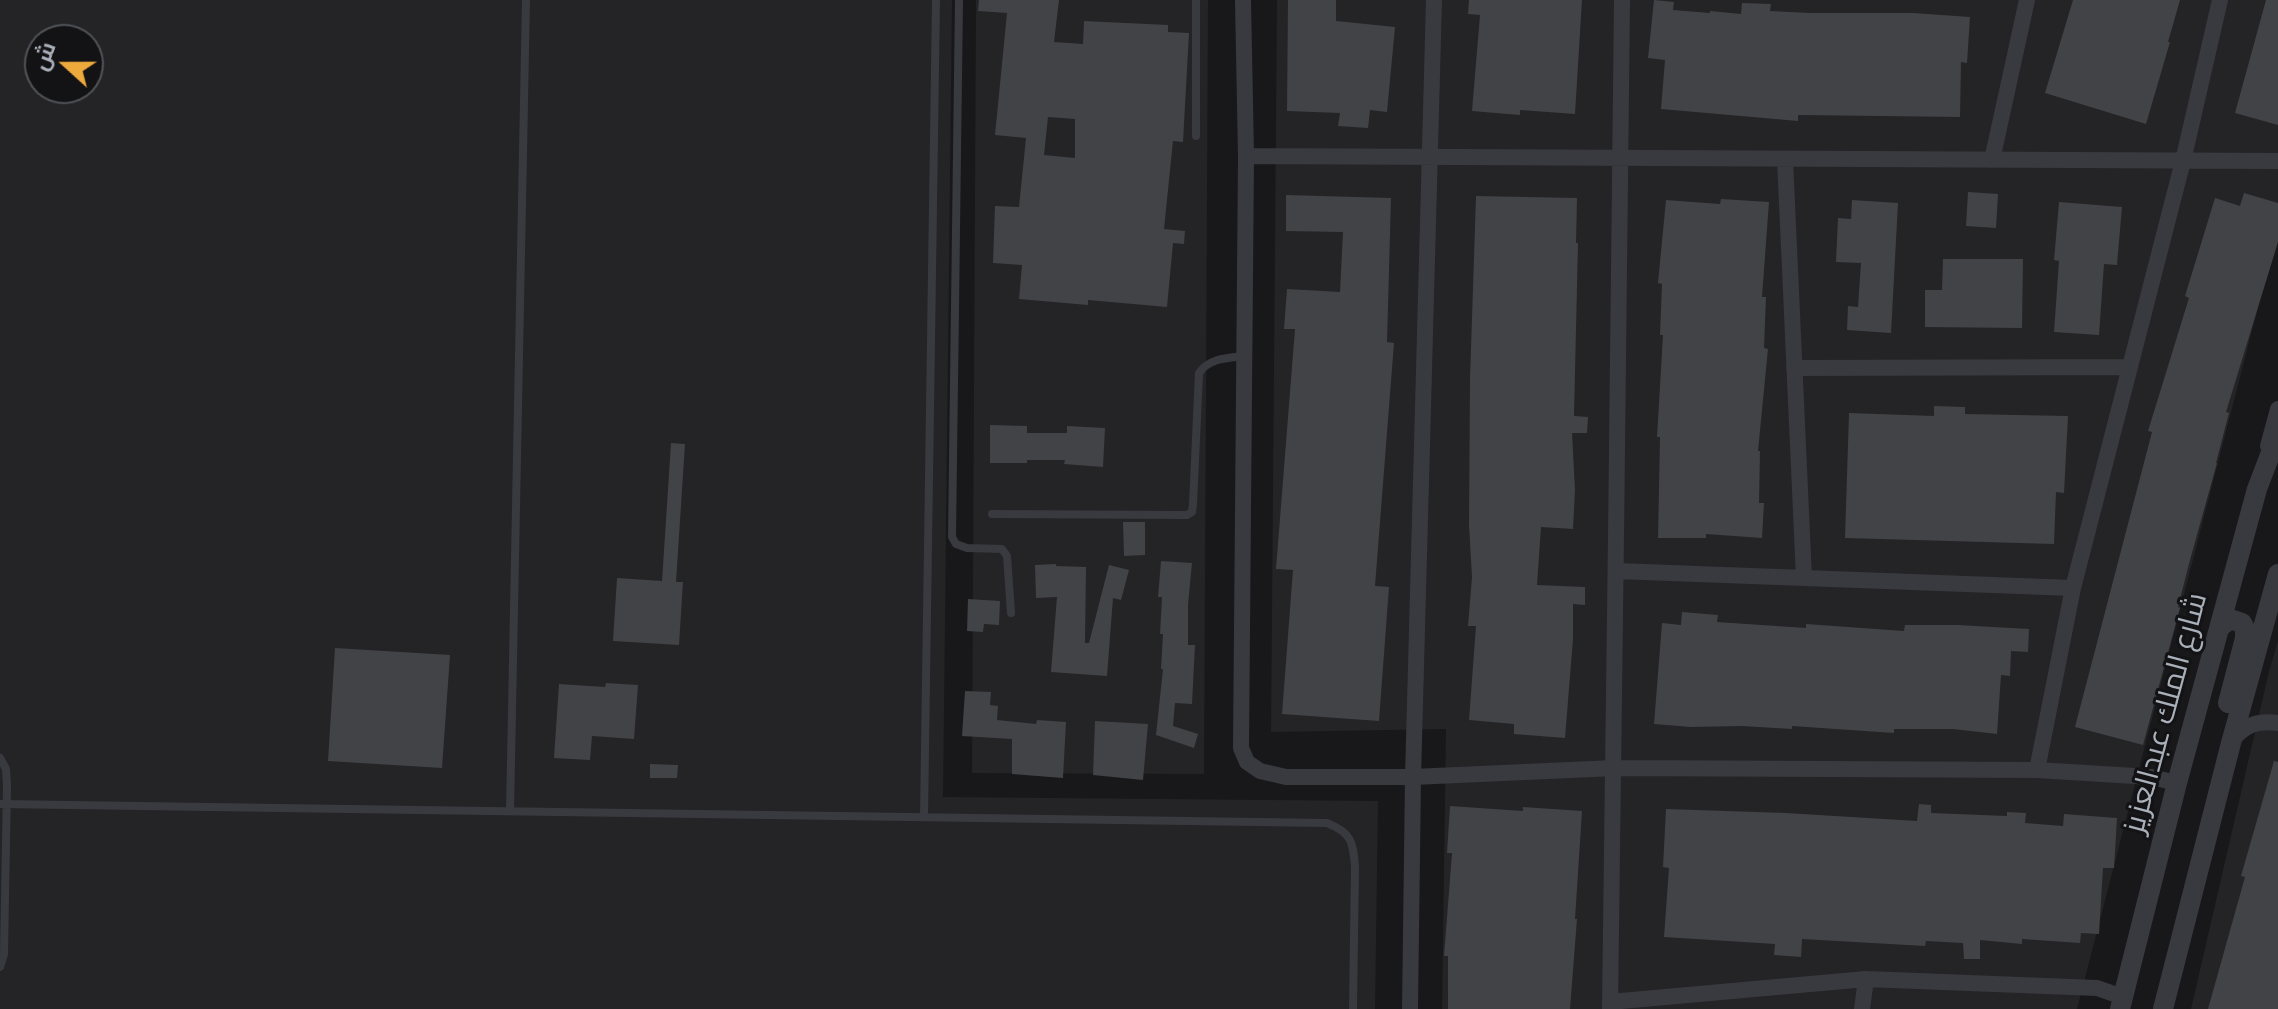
<!DOCTYPE html>
<meta charset="utf-8">
<style>
body{margin:0}
#map{position:relative;width:2278px;height:1009px;overflow:hidden;background:#18181a;font-family:"PT Sans Narrow",Cairo,sans-serif}
canvas{display:block}
.north{position:absolute;left:24px;top:24px;width:80px;height:80px;box-sizing:border-box;background:#131315;border:2px solid #4f5257;border-radius:50%;rotate:291deg;font-size:22px;font-weight:700;line-height:32px;text-align:center;color:#aab0b9}
.north::after{content:'';display:block;margin:auto;width:28px;height:36px;background:#ecaa3d;clip-path:polygon(50% 0,100% 100%,50% 72%,0 100%)}
</style>
<div id="map">
<canvas width="2278" height="1009"></canvas>
<div class="north">ش</div>
</div>
<script>
const ctx = document.querySelector('canvas').getContext('2d');
ctx.lineJoin = 'round';
function fill(path, color) {
  ctx.fillStyle = color;
  ctx.fill(path, 'evenodd');
}
function trace(path, color, width, dash) {
  ctx.strokeStyle = color;
  ctx.lineWidth = width;
  ctx.lineCap = dash ? 'butt' : 'round';
  ctx.setLineDash(dash || []);
  ctx.stroke(path);
}
function label(font, color, halo, rows, align = 'center') {
  ctx.font = font + ' "PT Sans Narrow",Cairo,sans-serif';
  ctx.lineWidth = 6;
  ctx.setLineDash([]);
  ctx.textBaseline = 'middle';
  ctx.strokeStyle = halo;
  ctx.fillStyle = color;
  for (const [text, x, y, turn = 0] of rows) {
    ctx.save();
    ctx.translate(x, y);
    ctx.rotate((+turn || 0) * Math.PI / 180);
    ctx.textAlign = isNaN(turn) ? turn : align;
    if (halo) ctx.strokeText(text, 0, 0);
    ctx.fillText(text, 0, 0);
    ctx.restore();
  }
}
fill(new Path2D(`
 M0,0H952L943,797L1378,801L1375,1009H0ZM40,40H88V88H40Z
 M976,0H1208L1204,774L972,773Z
 M1277,0H2278V230L2077,1009H1442L1446,729L1271,732Z
 M2278,641V1009H2191L2269,671Z`), '#242427');
fill(new Path2D(`
 M979,0H1059L1054,42L1083,44L1084,21L1168,25V32L1189,33L1183,142L1173,141L1164,229L1185,231L1184,244L1173,243L1167,307L1088,300V305L1019,299L1022,265L993,263L995,206L1019,207L1026,138L995,135L1007,13L978,11ZM1048,117L1075,119V158L1044,155Z
 M1288,0H1336V21L1395,27L1387,112L1370,110L1368,128L1338,126L1340,113L1287,111Z
 M1469,0H1582L1575,114L1520,110V115L1472,111L1480,15L1468,14Z
 M1654,0L1674,2L1673,10L1710,13V11L1741,14L1742,3L1771,4L1770,11L1810,13H1913L1970,17L1967,63L1961,62L1960,117L1798,115V121L1661,109L1665,60L1648,58Z
 M2073,0H2180L2168,42H2170L2146,124L2045,93Z
 M2266,0H2278V125L2235,113Z
 M1968,192L1998,194L1996,228L1966,226Z
 M2244,193L2278,203V242L2226,412L2229,413L2216,463H2217L2190,560L2178,607L2180,608L2143,745L2075,727L2152,432L2148,431L2189,298L2185,296L2215,198L2240,206Z
 M1286,195L1391,198L1387,342L1394,343L1375,586L1389,587L1379,721L1282,714L1293,570L1276,569L1295,329H1284L1287,289L1340,292L1343,232L1286,231Z
 M1476,196L1577,198L1576,243H1578L1574,416L1588,417L1587,433H1572L1575,490L1573,529L1541,527L1537,585L1585,587V605L1573,604V639L1565,738L1514,734V724L1469,720L1476,626H1468L1472,577L1469,525L1470,379Z
 M1721,199L1769,202L1762,297H1766L1764,348L1768,349L1758,451H1760L1759,503H1764L1762,538L1706,534V538H1658L1660,437H1657L1663,335H1660L1662,284L1658,283L1666,200L1720,204Z
 M1852,200L1898,203L1891,333L1847,330L1848,306L1858,307L1861,263L1836,262L1838,218L1851,219Z
 M2059,202L2122,207L2117,265L2104,264L2099,335L2054,332L2059,261L2054,260Z
 M1943,259H2023L2022,328L1925,327V290H1942Z
 M1934,406L1965,407V414L2068,416L2064,493L2056,492L2054,544L1845,538L1849,413L1934,416Z
 M990,425L1027,426V433H1067V426L1105,428L1103,467L1064,464L1065,460H1027V463H990Z
 M671,443L685,444L676,582H683L679,645L613,641L617,578L662,581Z
 M1123,522H1145V555L1124,556Z
 M1161,561L1192,563L1188,605V645H1195L1192,704L1175,703L1173,726L1198,734L1194,748L1156,735L1163,669H1161L1163,634H1160L1162,597H1158Z
 M1056,564V566L1086,567L1085,643H1089L1109,565L1129,570L1121,600L1113,598L1107,676L1051,672L1057,597L1036,598L1035,565Z
 M968,599L1000,601L999,625L984,624L983,632L967,631Z
 M1682,612L1718,615L1717,622L1806,628V624L1904,631L1905,625H1957L2029,629L2028,652L2011,651L2010,676L2001,675L1997,734L1953,729H1894V733L1792,726V729L1742,726L1691,727L1654,724L1662,623L1681,625Z
 M335,648L450,655L442,768L328,761Z
 M606,683L638,685L634,739L592,736L590,760L554,758L559,684L605,687Z
 M965,691L991,692L990,705L998,706L997,720L1036,724L1037,720L1066,722L1063,778L1012,774V739L962,736Z
 M1095,721L1148,724L1143,780L1093,775Z
 M2274,761L2278,762V1009H2208L2245,877L2241,876Z
 M650,764L678,765L677,778H650Z
 M1919,804L1931,805V813L2007,816V812L2026,813L2025,823L2063,826L2064,814L2117,818L2114,868H2103L2099,934L2081,933L2080,943L2022,939V944L1980,940V959H1964L1963,943L1926,941L1925,946L1802,939L1801,957L1774,955L1775,944L1664,937L1669,868L1663,867L1666,809L1786,813L1917,821Z
 M1450,806L1523,811V807L1582,811L1575,919H1577L1570,1009H1448V956H1444L1452,853H1447Z`), '#424347');
trace(new Path2D(`
 M959,0L952,537L956,544L967,548L1002,549L1007,556L1011,613
 M1196,0V136
 M992,514L1187,515L1192,512L1193,504L1199,373C1209,358 1227,358 1244,356
 M0,758L6,769L7,785L4,954L0,967
 M0,804L1327,823C1352,833 1353,842 1355,867L1353,1009
 M510,811L526,0
 M924,817L936,0`), '#393a3f', 8);
trace(new Path2D(`
 M1243,0L1246,156L1241,748L1247,762L1260,771L1286,777H1413L1615,768L2037,770L2151,777L2177,783
 M1246,156L2278,161
 M1785,159L1804,578
 M1992,160L2027,0
 M1794,368L2130,367
 M2268,446L2278,409
 M1617,571L2073,588
 M2232,741C2244,725 2258,720 2278,723
 M2037,770L2073,588L2183,161L2220,0
 M1610,1002L1866,979L2097,988L2123,997
 M1410,1009L1413,777L1434,0
 M1610,1009C1617,673 1616,336 1622,0
 M1862,1009L1866,979`), '#393a3f', 16);
trace(new Path2D(`
 M2219,628L2230,619L2242,623L2245,629V638L2228,703
 M2120,1009L2177,783L2257,489L2278,434
 M2163,1009L2231,743L2278,574`), '#393a3f', 20);
label('30px', '#aab0b9', '#131315', [
 ["شارع الملك عبدالعزيز",2166,713,-75]
]);
</script>
